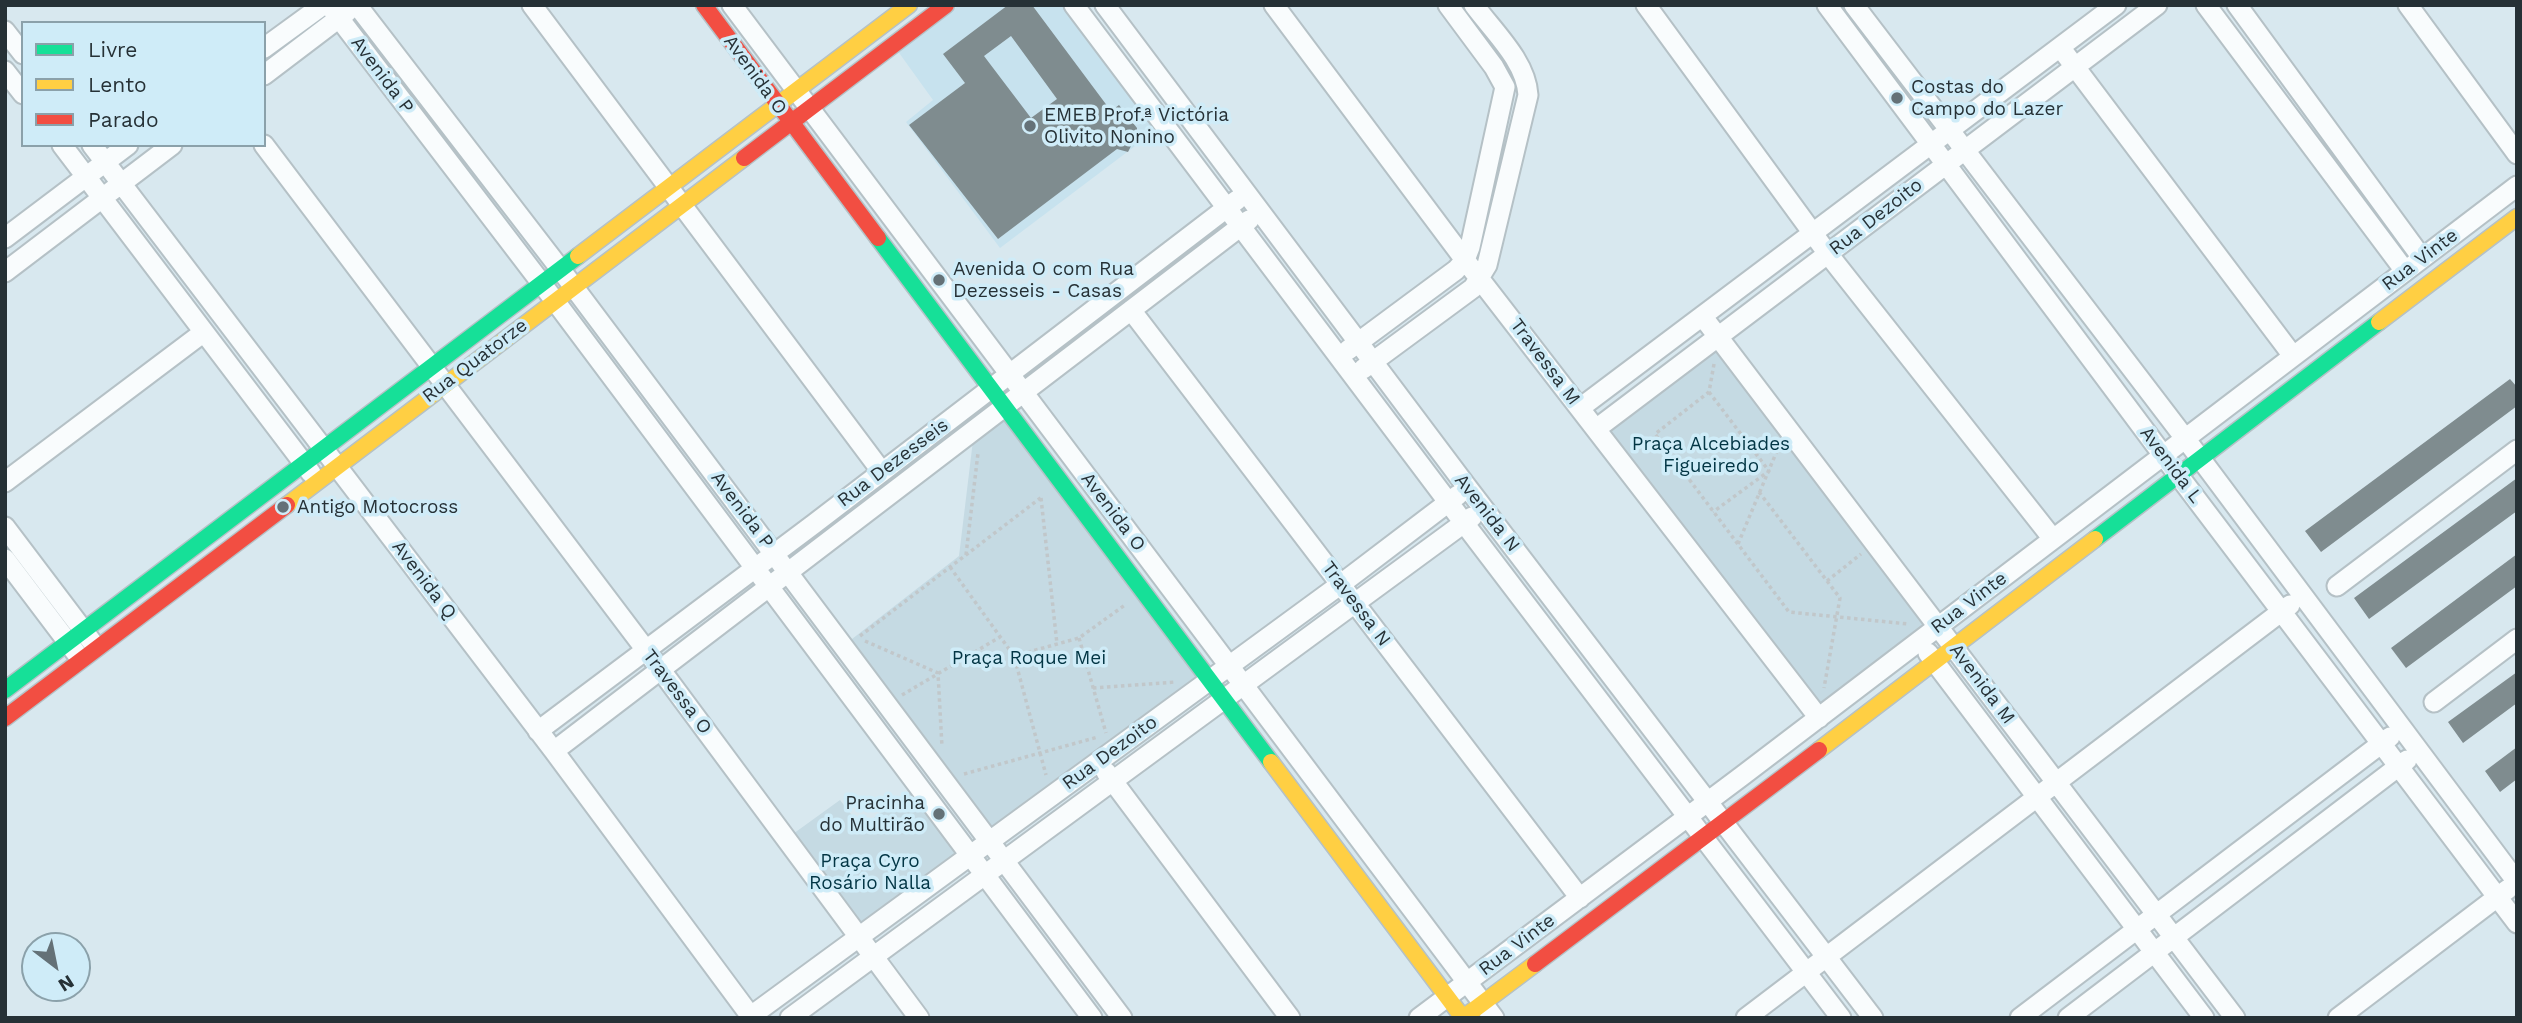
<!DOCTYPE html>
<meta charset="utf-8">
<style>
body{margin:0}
#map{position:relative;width:2522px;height:1023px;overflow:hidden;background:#d8e8ef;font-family:"Work Sans",sans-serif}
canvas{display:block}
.frame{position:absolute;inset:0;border:7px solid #263136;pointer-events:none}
.legend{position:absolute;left:21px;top:21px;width:245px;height:126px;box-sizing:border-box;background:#cfecf8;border:2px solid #8ba1aa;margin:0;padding:9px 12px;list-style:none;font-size:21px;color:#263136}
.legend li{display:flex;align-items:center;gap:14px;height:35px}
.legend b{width:35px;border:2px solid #8ba1aa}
.north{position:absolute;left:21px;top:932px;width:70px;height:70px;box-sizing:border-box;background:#cfecf8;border:2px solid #8ba1aa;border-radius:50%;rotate:148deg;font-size:19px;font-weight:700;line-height:28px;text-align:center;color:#263136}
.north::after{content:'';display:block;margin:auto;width:24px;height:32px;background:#647177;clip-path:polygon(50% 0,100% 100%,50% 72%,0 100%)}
</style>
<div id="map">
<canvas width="2522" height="1023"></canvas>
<div class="frame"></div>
<ul class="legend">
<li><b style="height:9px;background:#16e098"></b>Livre</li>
<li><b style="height:9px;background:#ffcf43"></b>Lento</li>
<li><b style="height:9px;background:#f24e42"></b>Parado</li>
</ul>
<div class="north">N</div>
</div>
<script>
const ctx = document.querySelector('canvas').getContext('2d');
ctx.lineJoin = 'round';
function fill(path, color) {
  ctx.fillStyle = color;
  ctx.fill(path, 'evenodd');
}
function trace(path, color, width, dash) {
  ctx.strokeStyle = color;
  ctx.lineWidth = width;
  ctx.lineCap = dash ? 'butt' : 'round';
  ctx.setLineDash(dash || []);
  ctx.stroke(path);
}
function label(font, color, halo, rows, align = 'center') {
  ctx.font = font + ' "Work Sans",sans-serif';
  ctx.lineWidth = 7;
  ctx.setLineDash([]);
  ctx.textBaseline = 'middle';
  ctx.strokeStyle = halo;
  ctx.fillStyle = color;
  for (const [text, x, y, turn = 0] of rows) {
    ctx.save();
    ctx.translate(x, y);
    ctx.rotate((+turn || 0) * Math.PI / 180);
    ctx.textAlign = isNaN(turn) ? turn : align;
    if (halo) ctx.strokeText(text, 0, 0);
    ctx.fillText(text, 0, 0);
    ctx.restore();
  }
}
fill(new Path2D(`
 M959,5H1063L1155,131L1000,248L906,122L933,100L897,50Z`), '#c7e2ee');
fill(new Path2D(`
 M1718,338L1938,627L1818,718L1596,429Z
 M1005,407L1210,679L990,841L843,646L959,556L974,432Z
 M918,786L970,856L859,937L786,839L840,800L861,827Z`), '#c5dae3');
fill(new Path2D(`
 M1008,5H1032L1111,111L1119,105L1137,128V144L1131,146L1128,152L1117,149L998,239L909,125L965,83L943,54ZM1011,36L1057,99L1031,118L984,56Z
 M2510,379L2517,387V406L2321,552L2305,531Z
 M2517,478V511L2369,619L2354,598Z
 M2517,554V586L2406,668L2391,648Z
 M2517,672V703L2463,743L2448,722Z
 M2517,747V779L2500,792L2485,771Z`), '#7f8c8f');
const street = new Path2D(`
 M329,5L555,301L1092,1018
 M357,5L561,270L1122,1018
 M532,5L882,472
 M732,5L1494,1018
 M1074,5L1464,523L1841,1018
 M1105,5L1467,487L1873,1018
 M1274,5L1465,260L1819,718
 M1646,5L1828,254L2053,539
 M1827,5L2163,455L2517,923
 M1854,5L2200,458L2517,882
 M2206,5L2405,271
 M2237,5L2422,258
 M2408,5L2517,154
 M5,31L23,54
 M264,48L323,5
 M2066,55L2293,356
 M5,71L23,94
 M264,75L347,12
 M62,145L311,473
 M92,145L554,751L752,1018
 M264,145L646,650L919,1018
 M5,238L128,145
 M5,272L172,145
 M1131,310L1580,898
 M1703,317L2235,1018
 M1348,350L1456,270L1465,260L1470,247L1505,87L1494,67L1448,5
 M1363,369L1473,288L1487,265L1528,95C1526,61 1493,31 1474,5
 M1580,408L2116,5
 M1596,429L2157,5
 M5,482L204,332
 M5,527L92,642
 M5,559L76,653
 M2337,586L2517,450
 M1928,653L2204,1018
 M2434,702L2517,639
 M538,731L814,524L1237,200
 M554,751L1249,220
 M1106,772L1290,1018
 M751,1016L1341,584L1458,495
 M790,1018L1472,517
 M1419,1018L1742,776L2517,186
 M1746,1018L2290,605
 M2020,1018L2390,737
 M2068,1018L2407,760
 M2338,1018L2508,889`);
const fast = new Path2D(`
 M878,238L1271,762
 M2095,539L2379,322
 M5,690L578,256`);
const slow = new Path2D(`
 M578,256L909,5
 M2379,322L2517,217
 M287,505L744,158
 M1819,750L2095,539
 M1271,762L1463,1018L1535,964`);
const jam = new Path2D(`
 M704,5L878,238
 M744,158L946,5
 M5,718L287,505
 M1535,964L1819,750`);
trace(street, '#b5c1c6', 23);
trace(fast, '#b5c1c6', 19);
trace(slow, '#b5c1c6', 19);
trace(jam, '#b5c1c6', 19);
trace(new Path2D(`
 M1714,364L1709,392L1655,434L1789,612L1908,624
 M1709,392L1769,471L1713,512
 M1759,492L1840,598L1824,688
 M1041,498L1057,644
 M1738,544L1779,446
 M966,555L978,453
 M950,567L1014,656L1046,775
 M1827,581L1861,554
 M860,636L1043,496
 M1079,638L1106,733
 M865,641L938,673L942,747
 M1014,656L1079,638L1125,605
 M1093,688L1175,682
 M902,695L1000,637
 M964,774L1098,737`), '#c1c7ca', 3.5, [3.5, 3.5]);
trace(street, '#f9fcfd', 19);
trace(fast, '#16e098', 16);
trace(slow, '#ffcf43', 16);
trace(jam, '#f24e42', 16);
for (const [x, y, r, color] of [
 [1897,98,7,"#647177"],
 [1030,126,7,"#647177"],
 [939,280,7,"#647177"],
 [283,507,7,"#647177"],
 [939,814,7,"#647177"]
]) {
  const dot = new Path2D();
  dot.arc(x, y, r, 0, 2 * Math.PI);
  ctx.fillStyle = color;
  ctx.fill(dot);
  trace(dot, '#cfecf8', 2.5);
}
label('19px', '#263136', '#cfecf8', [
 ["Avenida P",382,75,53],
 ["Avenida O",755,75,54],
 ["Rua Dezoito",1876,217,-38],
 ["Rua Vinte",2420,260,-37],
 ["Rua Quatorze",475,361,-37],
 ["Travessa M",1545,362,53],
 ["Rua Dezesseis",893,463,-37],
 ["Avenida L",2171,465,53],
 ["Avenida P",742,510,53],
 ["Avenida O",1113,512,53],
 ["Avenida N",1487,513,52],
 ["Avenida Q",424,580,53],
 ["Rua Vinte",1969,603,-37],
 ["Travessa N",1356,604,53],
 ["Avenida M",1982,684,53],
 ["Travessa O",677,692,53],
 ["Rua Dezoito",1110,753,-36],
 ["Rua Vinte",1517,945,-37]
]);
label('19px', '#263136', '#cfecf8', [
 ["Costas do",1911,87],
 ["Campo do Lazer",1911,109],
 ["EMEB Prof.ª Victória",1044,115],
 ["Olivito Nonino",1044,137],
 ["Avenida O com Rua",953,269],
 ["Dezesseis - Casas",953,291],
 ["Antigo Motocross",297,507],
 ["Pracinha",925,803,"right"],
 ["do Multirão",925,825,"right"]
], 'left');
label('19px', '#023544', '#cfecf8', [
 ["Praça Alcebiades",1711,444],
 ["Figueiredo",1711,466],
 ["Praça Roque Mei",1029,658],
 ["Praça Cyro",870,861],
 ["Rosário Nalla",870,883]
]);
</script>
